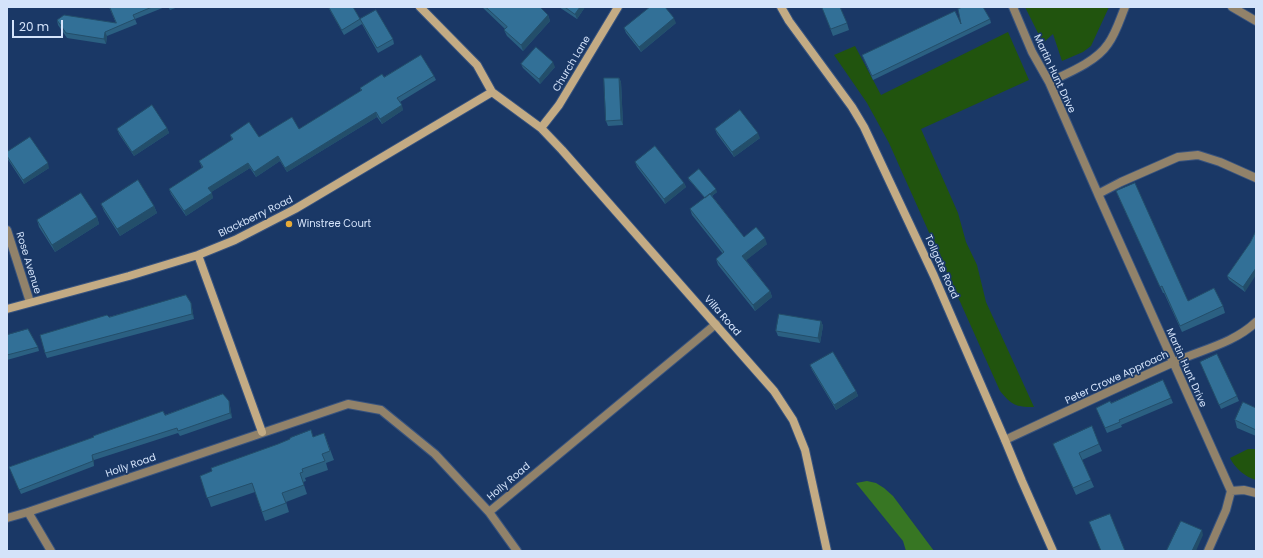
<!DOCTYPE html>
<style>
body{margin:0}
#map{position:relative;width:1263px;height:558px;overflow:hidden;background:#1a3866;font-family:Poppins,sans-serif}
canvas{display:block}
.frame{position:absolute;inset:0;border:8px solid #d4e3fa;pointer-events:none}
.scale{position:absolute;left:12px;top:20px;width:51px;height:18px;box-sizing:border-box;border:2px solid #d4e3fa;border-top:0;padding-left:5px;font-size:12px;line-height:14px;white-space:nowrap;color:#d4e3fa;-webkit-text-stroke:3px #1a3866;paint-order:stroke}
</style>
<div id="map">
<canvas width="1263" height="558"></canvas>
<div class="frame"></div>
<div class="scale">20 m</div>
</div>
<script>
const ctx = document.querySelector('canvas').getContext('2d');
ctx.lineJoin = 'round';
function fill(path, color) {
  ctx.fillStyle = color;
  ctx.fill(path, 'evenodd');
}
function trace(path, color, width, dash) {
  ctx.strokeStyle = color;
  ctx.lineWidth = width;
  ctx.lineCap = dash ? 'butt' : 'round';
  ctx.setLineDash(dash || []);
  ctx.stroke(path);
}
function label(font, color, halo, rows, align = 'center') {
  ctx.font = font + ' Poppins,sans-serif';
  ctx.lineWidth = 3.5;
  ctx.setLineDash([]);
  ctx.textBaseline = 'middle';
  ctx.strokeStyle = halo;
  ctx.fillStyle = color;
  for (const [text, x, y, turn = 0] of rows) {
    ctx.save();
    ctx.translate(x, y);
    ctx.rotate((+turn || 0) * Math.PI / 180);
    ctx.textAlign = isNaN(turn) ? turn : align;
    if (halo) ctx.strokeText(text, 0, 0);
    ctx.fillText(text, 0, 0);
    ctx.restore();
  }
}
fill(new Path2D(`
 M1025,7H1109L1091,46L1083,52L1062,61L1053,34L1043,43Z
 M1008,32L1029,80L921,129L958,213L966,242L977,265L986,302L1034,407C1015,407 1012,405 1000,391L889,143L867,103L834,55L855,46L881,95Z
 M1248,449H1256V480C1245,477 1235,468 1230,458Z`), '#21540e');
fill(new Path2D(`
 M867,481L876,483L884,488L893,496L934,551H906L903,541L856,483Z`), '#377623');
const street = new Path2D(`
 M1013,7L1032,52L1049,82L1098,194
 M1232,7L1256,21
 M1049,82C1068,73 1096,62 1108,44C1116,33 1120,19 1125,7
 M7,230L30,302
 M1005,440C1061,414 1116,388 1172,363C1200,350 1233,344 1256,322
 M1231,491L1244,490L1256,493
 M28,512L51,551
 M489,512L517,551
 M7,518L28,512L348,404L381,410L435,454L489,512L716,324
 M1208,551L1226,510L1231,491L1098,194L1121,182L1178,157L1198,155L1220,162L1256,178`);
const secondary = new Path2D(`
 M420,7L477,65L492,92L541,128L562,150L774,391L793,420L805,450L827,551
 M781,7L789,21L852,107L864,127L934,276L1005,440L1022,481L1053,551
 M541,128L559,105L618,7
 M198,255L262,432
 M7,309L129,276L198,255L235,240L295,209L492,92`);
trace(street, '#38537e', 10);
trace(secondary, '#38537e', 10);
trace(street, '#91826a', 8);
trace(secondary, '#c3ab84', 8);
fill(new Path2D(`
 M109,7H165L135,19L137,24L107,36L106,44L67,38L58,25L57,20L116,23Z
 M168,7H178L170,10Z
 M328,7H353L360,19L362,24L344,35Z
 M482,7H540L548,15L550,21L523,51L507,36L504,30L505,29Z
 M559,7H585L577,19Z
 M822,7L847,23L849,30L833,36Z
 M360,19L393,39L394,44L378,53L362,24Z
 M990,19L991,23L873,80L862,55L961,24Z
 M676,23L641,52L626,33L624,28Z
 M521,64L555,67L540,84L523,68Z
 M434,76L436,80L400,102L403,110L382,124L377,117L287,172L280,161L256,177L250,168L211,192L213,198L186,216L171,194L169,189L202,168L199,161L232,140L230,135L259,137L299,129L361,91L360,88L384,77Z
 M619,78L621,82L623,125L608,126L606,121Z
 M167,128L169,133L134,156L119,134L117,129Z
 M715,129L760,138L734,157L717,134Z
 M7,156L49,168L24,184L7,158Z
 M635,162L684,183L686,187L665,204L637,167Z
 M688,178L717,192L712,196L744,237L767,244L746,260L770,291L772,297L755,311L718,265L716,259L723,254L692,215L690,209L705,198L689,180Z
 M1116,191L1188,301L1223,306L1225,313L1182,332L1164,293H1163L1119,198Z
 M101,204L154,206L157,213L120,236L104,211Z
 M97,217L99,224L55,252L39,227L37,220Z
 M1250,243L1245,292L1229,280L1227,276Z
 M192,308L194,319L47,358L45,353L109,317Z
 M821,321L823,326L820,343L778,336L776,331Z
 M7,335L38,347L39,351L7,360Z
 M1200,362L1237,396L1239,401L1221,409Z
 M810,365L856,391L858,396L836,410L812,370Z
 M1171,398L1173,403L1121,425L1122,427L1107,433L1096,408L1111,403Z
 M230,406L232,418L180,436L178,433L94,460V466L21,494L9,467L94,437L165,415Z
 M1256,408V436L1237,428L1235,420Z
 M324,433L334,460L326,463L328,470L305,478L306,481L303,482L307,494L286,502L289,512L265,521L255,492L211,507L200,476Z
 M1053,444H1099L1102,451L1082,460L1094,487L1076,495Z`), '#2b6082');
fill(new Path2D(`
 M580,7H585L577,19L575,14Z
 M548,15L550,21L523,51L521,45Z
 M674,18L676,23L641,52L639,47Z
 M105,32L107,36L106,44L104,39Z
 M553,62L555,67L540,84L539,79Z
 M619,78L621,82L623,125L621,120Z
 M402,105L403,110L382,124L380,119Z
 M376,112L377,117L287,172L285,168Z
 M167,128L169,133L134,156L132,152Z
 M758,133L760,138L734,157L732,152Z
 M278,156L280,161L256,177L254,172Z
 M48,163L49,168L24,184L23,180Z
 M248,163L250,168L210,193L208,188Z
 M684,183L686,187L665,204L664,199Z
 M716,189L717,192L706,200L705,198Z
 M212,193L213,198L186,216L184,211Z
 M154,206L157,213L120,236L117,229Z
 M97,217L99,224L55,252L52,245Z
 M765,238L767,244L744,262L742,256Z
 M1256,268V275L1245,292L1243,287Z
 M770,291L772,297L755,311L753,305Z
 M191,303L192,308L194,319L192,314Z
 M821,321L823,326L820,343L818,338Z
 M856,391L858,396L836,410L834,405Z
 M229,401L230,406L232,418L230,413Z
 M92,455L94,460V466L93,461Z
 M1202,530L1203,535L1196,551H1192Z`), '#234e6a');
const building = new Path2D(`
 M110,7H152L133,15L135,19L105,32L104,39L66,33L57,20L64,15L116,23Z
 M329,7H353L360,19L342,30Z
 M486,7H540L548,15L521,45L504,30L507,27Z
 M565,7H580L575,14Z
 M650,7H665L674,18L639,47L624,28Z
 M822,7H840L847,23L831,29Z
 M963,7H983L990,19L872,76L862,55L955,11L961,24L958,9Z
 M376,10L393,39L377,48L360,19Z
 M536,47L553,62L539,79L521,64Z
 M421,55L434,76L397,98L402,105L380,119L376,112L285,168L278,156L254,172L248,163L208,188L212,193L184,211L169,189L203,167L199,161L233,139L230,135L249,122L259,137L292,117L299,129L362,90L360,88L382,74L384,77Z
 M604,78H619L621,120L606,121Z
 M152,105L167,128L132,152L117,129Z
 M740,110L758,133L732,152L715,129Z
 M30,137L48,163L23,180L7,156V152Z
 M655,146L684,183L664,199L635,162Z
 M699,169L716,189L705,198L688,178Z
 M138,180L154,206L117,229L101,204Z
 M1135,183L1188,301L1214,288L1223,306L1180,326L1162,286L1160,287L1116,191Z
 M81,193L97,217L52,245L37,220Z
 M710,194L744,237L756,227L765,238L742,256L770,291L753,305L716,259L724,252L690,209Z
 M1256,231V268L1243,287L1227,276L1250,243Z
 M186,295L191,303L192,314L45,353L40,335L107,315L109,317Z
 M779,314L821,321L818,338L776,331Z
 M28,329L38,347L7,355V335Z
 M833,352L856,391L834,405L810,365Z
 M1217,354L1237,396L1219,405L1200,362Z
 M1163,380L1171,398L1119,420L1120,422L1105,428L1096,408L1110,401L1111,403Z
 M223,394L229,401L230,413L178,431L177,428L92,455L93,461L19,490L9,467L94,437L93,436L163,411L165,415Z
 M1243,402L1256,408V430L1235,420Z
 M1092,426L1099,444L1079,453L1091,480L1073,488L1053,444Z
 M311,430L313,437L324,433L330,451L322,454L325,461L302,469L303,472L300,473L304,485L282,493L286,503L262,512L252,483L207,498L200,476L212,471L211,468L278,444L290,439V438Z
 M1110,514L1125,551H1101L1089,522Z
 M1181,521L1202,530L1192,551H1168L1167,550Z`);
fill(building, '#327097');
trace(building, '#234e6a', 1);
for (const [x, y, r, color] of [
 [289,224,4,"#e8ab37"]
]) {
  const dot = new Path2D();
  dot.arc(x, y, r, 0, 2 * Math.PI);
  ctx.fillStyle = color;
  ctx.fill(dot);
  trace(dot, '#1a3866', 1.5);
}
label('10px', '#d4e3fa', '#1a3866', [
 ["Church Lane",572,64,-59],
 ["Martin Hunt Drive",1054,74,65],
 ["Blackberry Road",256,217,-26],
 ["Rose Avenue",28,263,73],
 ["Tollgate Road",941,267,66],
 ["Villa Road",722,316,49],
 ["Martin Hunt Drive",1186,368,66],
 ["Peter Crowe Approach",1117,378,-25],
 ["Holly Road",131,466,-19],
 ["Holly Road",509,482,-40]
]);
label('10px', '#d4e3fa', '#1a3866', [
 ["Winstree Court",297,224]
], 'left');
</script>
